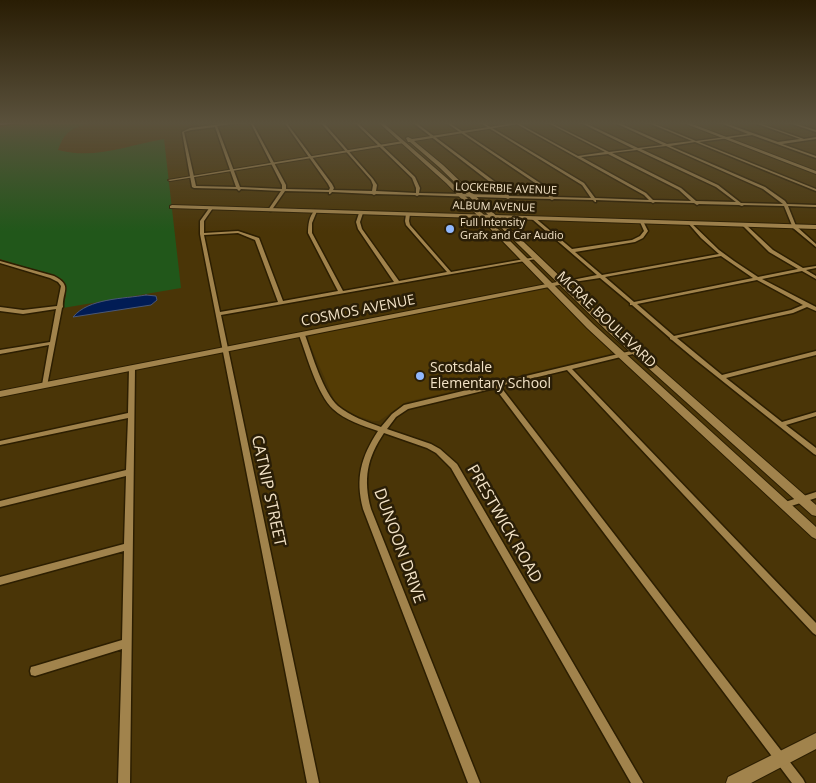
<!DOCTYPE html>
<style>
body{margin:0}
canvas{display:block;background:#4a3507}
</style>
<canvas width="816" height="783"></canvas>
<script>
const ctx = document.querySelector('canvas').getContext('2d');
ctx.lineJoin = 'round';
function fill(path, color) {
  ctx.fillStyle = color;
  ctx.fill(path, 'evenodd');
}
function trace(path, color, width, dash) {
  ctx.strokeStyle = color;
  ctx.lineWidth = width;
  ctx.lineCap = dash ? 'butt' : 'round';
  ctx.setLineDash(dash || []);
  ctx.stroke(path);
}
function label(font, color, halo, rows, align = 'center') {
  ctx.font = font + ' "Open Sans",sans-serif';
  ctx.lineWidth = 5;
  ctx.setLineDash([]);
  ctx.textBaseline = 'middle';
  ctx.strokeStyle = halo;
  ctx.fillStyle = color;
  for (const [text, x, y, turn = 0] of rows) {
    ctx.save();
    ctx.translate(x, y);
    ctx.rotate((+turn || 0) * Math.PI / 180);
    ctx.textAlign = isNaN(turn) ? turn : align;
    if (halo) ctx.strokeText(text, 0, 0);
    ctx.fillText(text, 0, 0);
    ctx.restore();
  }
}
fill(new Path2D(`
 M546,289L549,290L610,350V354L406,402L379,421H373L352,414L336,404L308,340L309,337L318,334Z`), '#543c05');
fill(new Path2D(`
 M26,122H90C71,130 65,130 58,150C95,160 128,145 164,139L181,288L63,308C65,297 69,288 62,279L0,259V125Z`), '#21571a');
const water = new Path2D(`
 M146,295L156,296L157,300L151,305L73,317C89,298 123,299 146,295Z`);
fill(water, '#011c55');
trace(water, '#495777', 1);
const minor = new Path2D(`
 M0,122H2L0,124Z
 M237,122H245L217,126L240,187L282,189V185L250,122H252L286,185V189L329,190L330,188L328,184L284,122H286L332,184L334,188L333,190L372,191L373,185L371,180L320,122H323L373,179L377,185L376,191L416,193V188L412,178L354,122H357L415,177L420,188L419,193L505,195L503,192L412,122H415L506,190L509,196L549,197L547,193L541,187L445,122H448L543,185L550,192L553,197L591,198L582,185L479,122H482L584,183L595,198L649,200L644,195L513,122H516L578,156L605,152L546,122H549L609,152L634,149L579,122H583L638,148L663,145L613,122H617L667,144L692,141L646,122H650L696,141L748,134L718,122H722L778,142L800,139L752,122H756L804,139L816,137V139L782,144L816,156V158L752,135L699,142L816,189V191L695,142L670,146L765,187L785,201L787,204L816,205V207L788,206L796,226L816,244V247L793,228L784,206L744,205L742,206L739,205L699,204L697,205L694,203L655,202L653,203L651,202L596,200V202H595L593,200L554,199L552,200L550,199L510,198L508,199L506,198L419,195L417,196L415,195L376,194L374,195L372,194L332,192L330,194H329V192L285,191L271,211H270L268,210L281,191L241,189L239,191L237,189L194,188L192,187L182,132L190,128ZM215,127L236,187L196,186L184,132L191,130ZM666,146L763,189L783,204L741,203L718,185L641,149ZM637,150L716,187L736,202L696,201L681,188L612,153ZM608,154L679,190L691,201L653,200L646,193L581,157Z
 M786,122H790L816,130V132Z
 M210,207L213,208L204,221V233L238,231L259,238L283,301L338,291L308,233C308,225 309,216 315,210L317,211L312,223V233L343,291L394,282L358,229L356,222L359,213L361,212L363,213L360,222L362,229L399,281L447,272L406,225L405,221L406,214L408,213L410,214L409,221L410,225L451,272L536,257L538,258L536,259L221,315L319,783H307L200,234V221ZM238,233L255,240L278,302L220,312L204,235Z
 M532,217H534L572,249L632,240L640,236L644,231L640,222L643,221L648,231L643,238L635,242L575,252L602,275L719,254L701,238L688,223L690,222L719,250L734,261L758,277L798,269L769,252L743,226V224H745L773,250L803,268L816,266V268L806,270L816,276V279L802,271L762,279L816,307V311L807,307L793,313L677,338L722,375L816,351V355L726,378L782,422L816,412V416L786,425L816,448V455L814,454L696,360L672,340L670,339V338L632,305H630V303L600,278L560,284V282H562L597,275L532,219ZM721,256L753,278L634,302L605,277ZM757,280L803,305L791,310L674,336L637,304Z
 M0,261L54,276C73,286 62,291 63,307L62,308L47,386L45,387L42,385L49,345L0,354V350L50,342L56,309L23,314L0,311V307L23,310L57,306L61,286L58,282L50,278L0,263Z
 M302,333L305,335C312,354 323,393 338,406C350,416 367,422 381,427L392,414L404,405L635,350L637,351L638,352L637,353L572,369L816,623V635L813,633L567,370L500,386L803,779L805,783H792L495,388L408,409L396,417L387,429L431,444L440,449L457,464L643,783H631L451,468L436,453L427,448L384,433C367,458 363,479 371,509L480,783H468L363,509C355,478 361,457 378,431C363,426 345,420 333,409C317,394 307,356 299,335Z
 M132,366L135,368L130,783H118L122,649L35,676L31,675L30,671L31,667L35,666L122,640L124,551L0,585V577L124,544L126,476L0,507V501L126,470L128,418L0,445V441L128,413L129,368Z
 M816,492V498L785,508L782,507L781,505L782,503Z`);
const tertiary = new Path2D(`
 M681,122H687L816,171V174Z
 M403,141L404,143L170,181L168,180Z
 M172,205L816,225V229L170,208V206Z
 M562,281L565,283L564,284L0,397V391Z
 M816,733V749L751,783H726L728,777Z`);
const secondary = new Path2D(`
 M378,122H382L450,181L593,324L816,527V539L812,537L587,328L446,183Z
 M521,122H531L414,141L443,165L613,327L816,505V516L812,515L607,331L439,167L410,142H408L406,138L408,137L412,139Z`);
const trunk = new Path2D(`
 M23,122L21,123L0,125V123Z`);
trace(minor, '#2c1e01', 3);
trace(tertiary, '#2c1e01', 2);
trace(secondary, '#2c1e01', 2);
trace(trunk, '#2c1e01', 3);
fill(minor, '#a1834c');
fill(tertiary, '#a1834c');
fill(secondary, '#a1834c');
fill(trunk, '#d184cc');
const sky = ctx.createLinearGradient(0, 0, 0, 232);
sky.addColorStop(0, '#291d04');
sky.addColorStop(0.53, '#5a513c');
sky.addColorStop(1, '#5a513c00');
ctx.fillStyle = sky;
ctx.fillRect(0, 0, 816, 232);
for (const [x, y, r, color] of [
 [450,229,5,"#91b8fd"],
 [420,376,5,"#91b8fd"]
]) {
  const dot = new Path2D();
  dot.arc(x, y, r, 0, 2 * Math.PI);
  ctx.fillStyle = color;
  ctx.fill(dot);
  trace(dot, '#2a1e07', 2);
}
label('11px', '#f2e2c6', '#2a1e07', [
 ["LOCKERBIE AVENUE",506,189,2],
 ["ALBUM AVENUE",494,207,2]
]);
label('11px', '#f2e2c6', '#2a1e07', [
 ["Full Intensity",460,223],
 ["Grafx and Car Audio",460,236]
], 'left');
label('14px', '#f2e2c6', '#2a1e07', [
 ["COSMOS AVENUE",358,311,-11],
 ["MCRAE BOULEVARD",606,320,44]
]);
label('14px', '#f2e2c6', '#2a1e07', [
 ["Scotsdale",430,368],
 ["Elementary School",430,384]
], 'left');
label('16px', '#f2e2c6', '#2a1e07', [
 ["CATNIP STREET",268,491,78],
 ["PRESTWICK ROAD",504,524,60],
 ["DUNOON DRIVE",399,546,70]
]);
</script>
